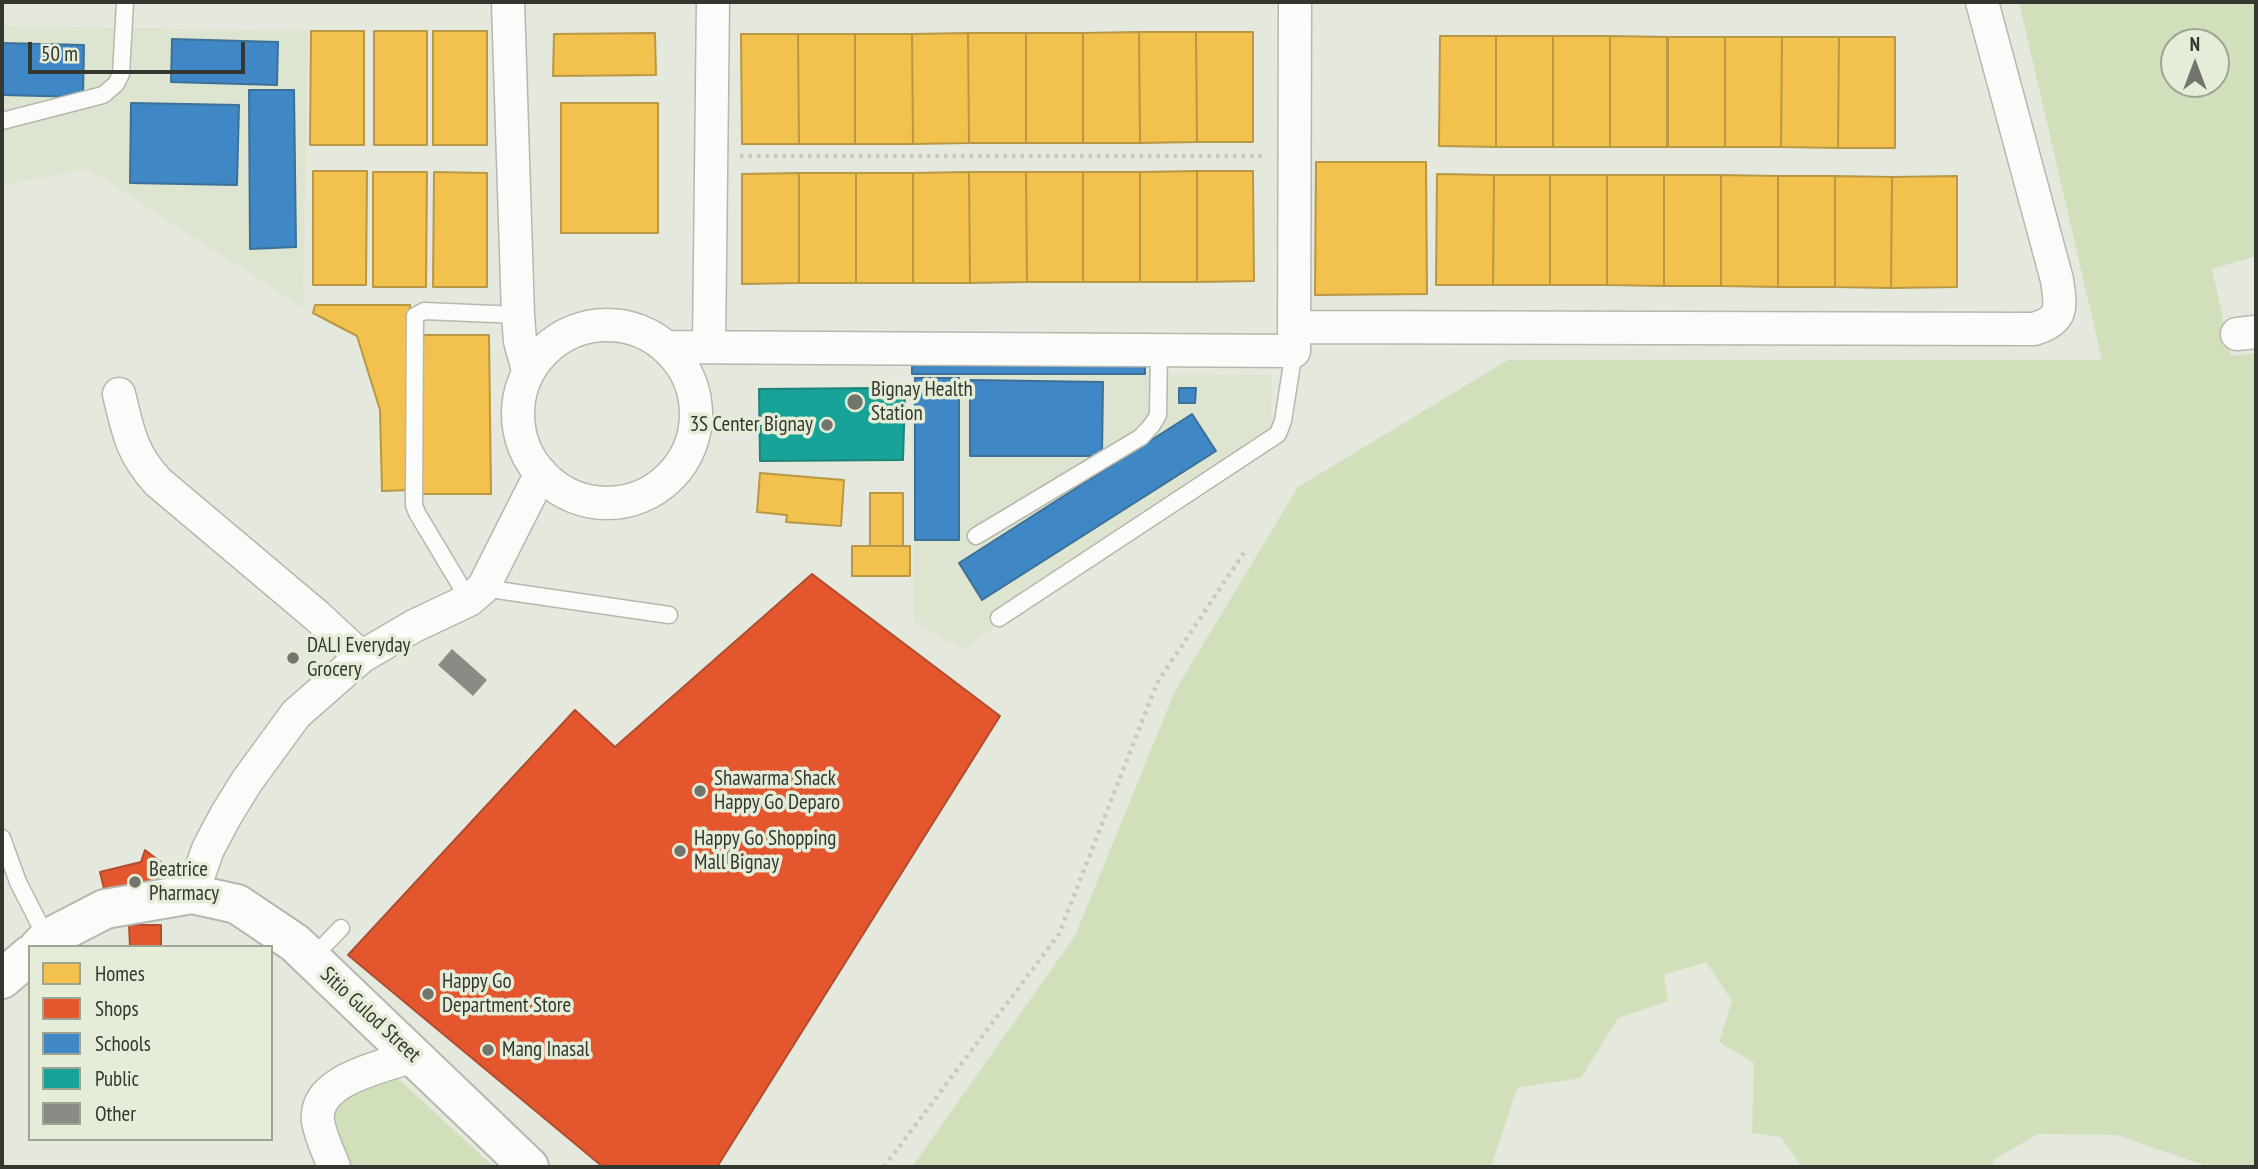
<!DOCTYPE html>
<style>
body{margin:0}
#map{position:relative;width:2258px;height:1169px;overflow:hidden;background:#e4e8dd;font-family:"PT Sans Narrow",sans-serif}
canvas{display:block}
.frame{position:absolute;inset:0;border:4px solid #34372f;pointer-events:none}
.legend{position:absolute;left:28px;top:945px;width:245px;height:196px;box-sizing:border-box;background:#e5edd8;border:2px solid #9ea494;margin:0;padding:9px 12px;list-style:none;font-size:21px;color:#34372f}
.legend li{display:flex;align-items:center;gap:14px;height:35px}
.legend b{width:35px;border:2px solid #9ea494}
.north{position:absolute;left:2160px;top:28px;width:70px;height:70px;box-sizing:border-box;background:#e5edd8;border:2px solid #9ea494;border-radius:50%;rotate:0deg;font-size:19px;font-weight:700;line-height:28px;text-align:center;color:#34372f}
.north::after{content:'';display:block;margin:auto;width:24px;height:32px;background:#72756c;clip-path:polygon(50% 0,100% 100%,50% 72%,0 100%)}
.scale{position:absolute;left:28px;top:42px;width:217px;height:32px;box-sizing:border-box;border:4px solid #34372f;border-top:0;padding-left:9px;font-size:21px;line-height:24px;white-space:nowrap;color:#34372f;-webkit-text-stroke:5px #e5edd8;paint-order:stroke}
</style>
<div id="map">
<canvas width="2258" height="1169"></canvas>
<div class="frame"></div>
<ul class="legend">
<li><b style="height:19px;background:#f2c14e"></b>Homes</li>
<li><b style="height:19px;background:#e4572e"></b>Shops</li>
<li><b style="height:19px;background:#3f88c5"></b>Schools</li>
<li><b style="height:19px;background:#17a398"></b>Public</li>
<li><b style="height:19px;background:#898c84"></b>Other</li>
</ul>
<div class="north">N</div>
<div class="scale">50 m</div>
</div>
<script>
const ctx = document.querySelector('canvas').getContext('2d');
ctx.lineJoin = 'round';
function fill(path, color) {
  ctx.fillStyle = color;
  ctx.fill(path, 'evenodd');
}
function trace(path, color, width, dash) {
  ctx.strokeStyle = color;
  ctx.lineWidth = width;
  ctx.lineCap = dash ? 'butt' : 'round';
  ctx.setLineDash(dash || []);
  ctx.stroke(path);
}
function label(font, color, halo, rows, align = 'center') {
  ctx.font = font + ' "PT Sans Narrow",sans-serif';
  ctx.lineWidth = 7;
  ctx.setLineDash([]);
  ctx.textBaseline = 'middle';
  ctx.strokeStyle = halo;
  ctx.fillStyle = color;
  for (const [text, x, y, turn = 0] of rows) {
    ctx.save();
    ctx.translate(x, y);
    ctx.rotate((+turn || 0) * Math.PI / 180);
    ctx.textAlign = isNaN(turn) ? turn : align;
    if (halo) ctx.strokeText(text, 0, 0);
    ctx.fillText(text, 0, 0);
    ctx.restore();
  }
}
fill(new Path2D(`
 M2,26L308,31L303,308L88,169L2,185Z
 M912,374L1271,375L1272,437L962,649L914,623Z`), '#dde5d0');
fill(new Path2D(`
 M2019,2H2256V256L2212,269L2231,356L2256,353V1167H2210L2116,1135L2038,1134L1993,1160L1994,1167H1802L1781,1137L1752,1133L1754,1063L1719,1042L1732,1001L1706,962L1664,975L1668,1001L1618,1018L1581,1078L1517,1088L1491,1167H912L1075,936L1175,691L1298,487L1508,360H2102ZM2174,42H2216V84H2174Z
 M392,1073L494,1167H348L332,1125L331,1109L344,1096Z`), '#d1dfba');
const homes = new Path2D(`
 M311,31H364V145H310Z
 M374,31H427V145H374Z
 M433,31H487V145H433Z
 M1139,32H1196L1197,142L1140,143Z
 M1139,32L1140,143H1083V33Z
 M1196,32H1253V142H1197Z
 M655,33L656,75L553,76L554,34Z
 M968,33H1026V143H969Z
 M968,33L969,143L913,144L912,34Z
 M1026,33H1083V143H1026Z
 M741,34H798L799,144H742Z
 M798,34H855V144H799Z
 M855,34H912L913,144H855Z
 M1440,36H1496V147L1439,146Z
 M1496,36H1553V147H1496Z
 M1553,36H1610V147H1553Z
 M1610,36L1667,37V147H1610Z
 M1668,37H1725V147H1668Z
 M1725,37H1782L1781,147H1725Z
 M1782,37H1839L1838,148L1781,147Z
 M1839,37H1895V148H1838Z
 M561,103H658V233H561Z
 M1316,162H1426L1427,294L1315,295Z
 M313,171H367L366,285H313Z
 M1197,171H1253L1254,281L1197,282Z
 M1197,171V282H1140V172Z
 M373,172H427L426,287H373Z
 M434,172L487,173V287H433Z
 M969,172H1026L1027,282L970,283Z
 M969,172L970,283H913V173Z
 M1026,172H1083V282H1027Z
 M1083,172H1140V282H1083Z
 M799,173H856V283H799Z
 M799,173V283L742,284V174Z
 M856,173H913V283H856Z
 M1437,174L1494,175L1493,285H1436Z
 M1494,175H1550V285H1493Z
 M1550,175H1607V285H1550Z
 M1607,175H1664V286L1607,285Z
 M1664,175H1721V286H1664Z
 M1721,175L1778,176V287L1721,286Z
 M1778,176H1835V287H1778Z
 M1835,176L1892,177L1891,288L1835,287Z
 M1957,176V287L1891,288L1892,177Z
 M315,305H410L411,490L382,491L380,410L357,336L313,313Z
 M419,335H489L491,494H419Z
 M760,473L844,480L841,526L786,522L787,515L757,512Z
 M870,493H903V546H870Z
 M852,546H910V576H852Z`);
fill(homes, '#f2c14e');
trace(homes, '#b99845', 2);
const shops = new Path2D(`
 M812,574L1000,716L717,1167H603L348,955L575,710L615,747Z
 M145,850L162,863L154,889L107,901L100,872L141,862Z
 M129,925H161V947H130Z`);
fill(shops, '#e4572e');
trace(shops, '#af4d2e', 2);
const schools = new Path2D(`
 M172,39L278,42L277,85L171,82Z
 M2,43L84,45L83,97L2,95Z
 M249,90H294L296,247L250,249Z
 M131,103L239,105L237,185L130,183Z
 M912,356L1145,358V374H912Z
 M915,378H959V540H915Z
 M970,380L1103,382L1102,456H970Z
 M1179,388H1196L1195,403H1179Z
 M1192,414L1216,451L982,600L959,563Z`);
fill(schools, '#3f88c5');
trace(schools, '#3c7098', 2);
const public = new Path2D(`
 M880,388V395H905L903,460L760,461L759,389Z`);
fill(public, '#17a398');
trace(public, '#208378', 2);
fill(new Path2D(`
 M452,649L487,680L473,696L438,665Z`), '#898c84');
const service = new Path2D(`
 M2,121L103,95L116,84L121,74L125,2
 M976,536L1141,437L1152,425L1158,415L1159,350
 M483,588L669,615
 M469,600L417,513L414,505L415,316L424,311L518,315
 M999,618L1278,434L1283,421L1294,351
 M2,838L18,882L47,939
 M311,959L341,928`);
const minor = new Path2D(`
 M508,2L518,315L520,341L528,370
 M518 414a89 89 0 1 1 178 0a89 89 0 1 1-178 0Z
 M1294,327L2034,329C2064,320 2061,307 2057,280L1982,2
 M2237,334L2256,332
 M709,346L713,2
 M667,347L1294,351L1295,2
 M119,394C128,431 131,453 158,482L317,616L361,657
 M192,894L208,849L226,815L247,781L296,714L361,657L414,626L469,600L483,588L541,473
 M334,1167C329,1153 320,1136 318,1121C313,1079 385,1066 414,1056`);
const secondary = new Path2D(`
 M39,947L47,939L105,909L192,894L237,904L295,943L529,1167
 M2,979L30,955`);
trace(service, '#b4b8ae', 19);
trace(minor, '#b4b8ae', 35);
trace(secondary, '#b4b8ae', 42);
trace(new Path2D(`
 M740,156H1267
 M884,1167L1059,934L1157,683L1245,551`), '#c8c9c6', 4.5, [3.5, 5]);
trace(service, '#fbfcfa', 16);
trace(minor, '#fbfcfa', 32);
trace(secondary, '#fbfcfa', 38);
for (const [x, y, r, color] of [
 [855,402,9,"#72756c"],
 [827,425,7,"#72756c"],
 [293,658,7,"#72756c"],
 [700,791,7,"#72756c"],
 [680,851,7,"#72756c"],
 [135,882,7,"#72756c"],
 [428,994,7,"#72756c"],
 [488,1050,7,"#72756c"]
]) {
  const dot = new Path2D();
  dot.arc(x, y, r, 0, 2 * Math.PI);
  ctx.fillStyle = color;
  ctx.fill(dot);
  trace(dot, '#e5edd8', 2.5);
}
label('21px', '#34372f', '#e5edd8', [
 ["Bignay Health",871,390],
 ["Station",871,414],
 ["3S Center Bignay",813,425,"right"],
 ["DALI Everyday",307,646],
 ["Grocery",307,670],
 ["Shawarma Shack",714,779],
 ["Happy Go Deparo",714,803],
 ["Happy Go Shopping",694,839],
 ["Mall Bignay",694,863],
 ["Beatrice",149,870],
 ["Pharmacy",149,894],
 ["Happy Go",442,982],
 ["Department Store",442,1006],
 ["Mang Inasal",502,1050]
], 'left');
label('21px', '#34372f', '#e5edd8', [
 ["Sitio Gulod Street",370,1015,43]
]);
</script>
